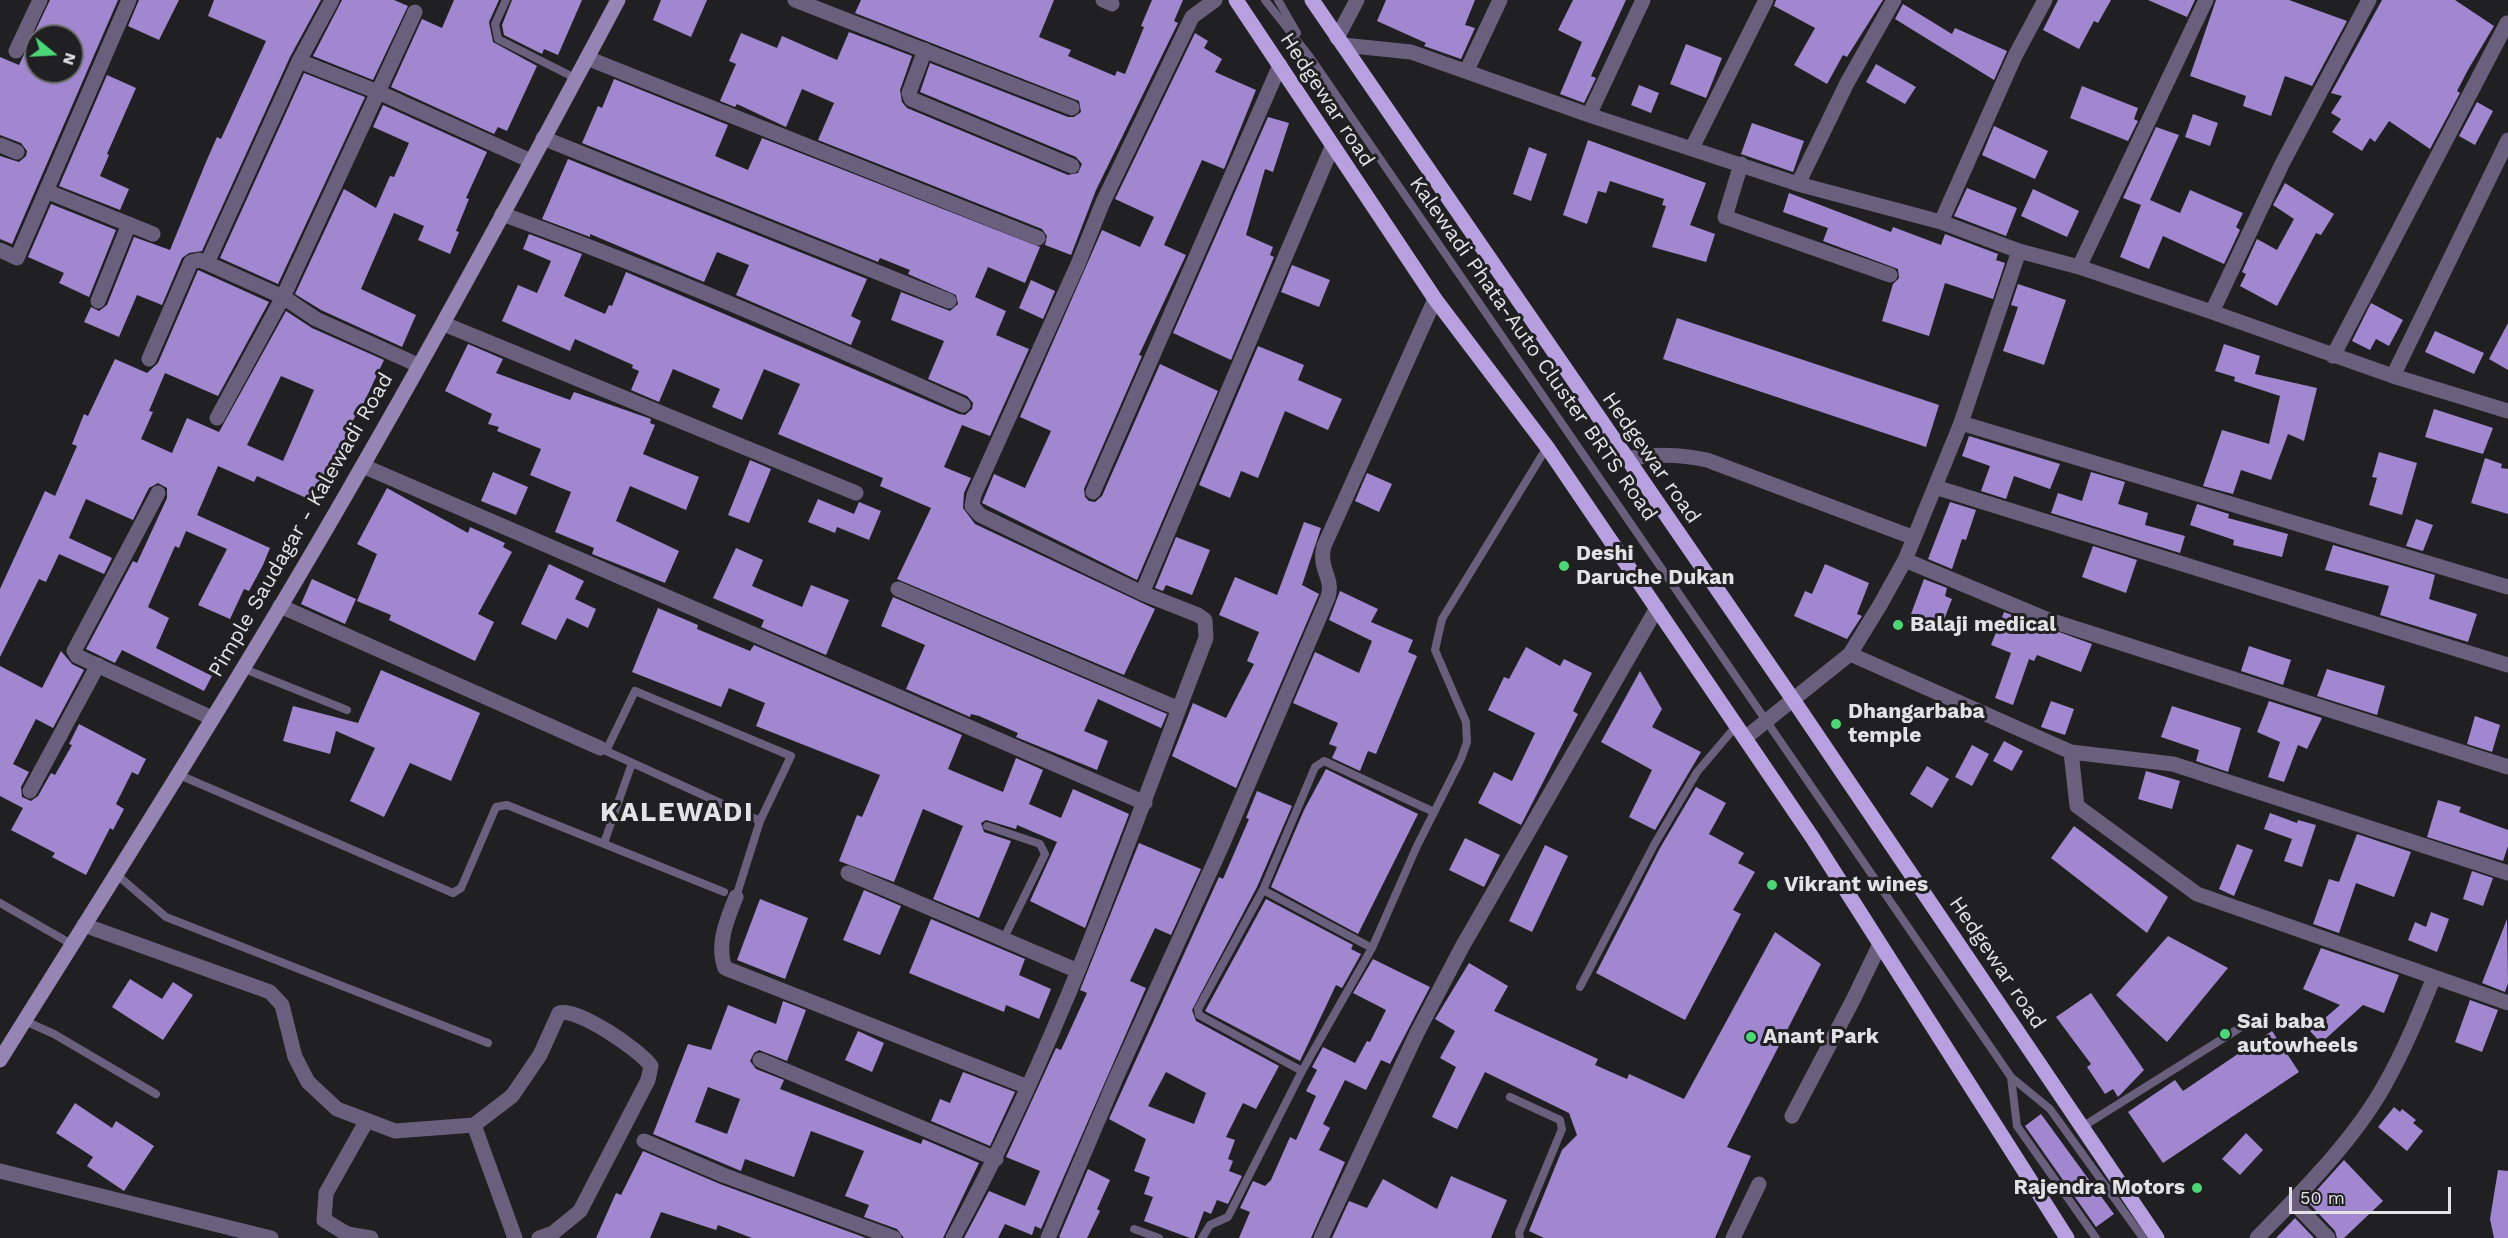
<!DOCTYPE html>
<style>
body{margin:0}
#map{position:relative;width:2508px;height:1238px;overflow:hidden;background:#202022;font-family:"Work Sans",sans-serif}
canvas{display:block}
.north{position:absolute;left:24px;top:24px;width:60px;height:60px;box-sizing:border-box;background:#202022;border:2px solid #6e6e70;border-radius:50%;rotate:108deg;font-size:16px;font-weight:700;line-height:24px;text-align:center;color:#e3e2e4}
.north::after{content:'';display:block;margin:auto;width:21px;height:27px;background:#4bd677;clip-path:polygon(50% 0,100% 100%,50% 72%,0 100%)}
.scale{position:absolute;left:2289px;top:1187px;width:162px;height:27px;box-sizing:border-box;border:3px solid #e3e2e4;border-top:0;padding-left:8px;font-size:18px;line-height:21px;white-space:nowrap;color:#e3e2e4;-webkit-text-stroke:4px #202022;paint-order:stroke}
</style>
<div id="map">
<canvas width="2508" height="1238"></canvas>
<div class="north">N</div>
<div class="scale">50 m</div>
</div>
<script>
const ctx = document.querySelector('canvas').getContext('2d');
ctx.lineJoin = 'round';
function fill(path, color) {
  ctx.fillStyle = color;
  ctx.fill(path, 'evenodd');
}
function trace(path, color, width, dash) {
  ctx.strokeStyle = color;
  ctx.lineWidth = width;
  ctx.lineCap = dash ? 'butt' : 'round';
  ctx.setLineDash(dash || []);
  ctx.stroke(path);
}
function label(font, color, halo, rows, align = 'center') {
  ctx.font = font + ' "Work Sans",sans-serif';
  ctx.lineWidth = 6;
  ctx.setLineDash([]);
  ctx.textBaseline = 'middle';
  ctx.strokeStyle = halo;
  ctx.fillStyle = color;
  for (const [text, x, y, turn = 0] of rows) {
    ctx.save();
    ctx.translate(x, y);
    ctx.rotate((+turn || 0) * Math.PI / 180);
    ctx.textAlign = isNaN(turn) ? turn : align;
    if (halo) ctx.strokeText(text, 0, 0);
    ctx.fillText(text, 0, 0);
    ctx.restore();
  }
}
fill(new Path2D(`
 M50,0H118L12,244L0,239V156L19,162L26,156L27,151L21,143L0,135V57L19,65ZM36,36H72V72H36Z
 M139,0H179L159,40L128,26Z
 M214,0H321L290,57L202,251L189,253L182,258L162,305L137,295L119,337L84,322L91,307L99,311L107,305L134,237L170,250L206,162L217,137L221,139L266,41L208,16Z
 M342,0H394L408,6L373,80L313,56Z
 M454,0H499L489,22L493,42L537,66L507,131L498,127L494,134L391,87L422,19L442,28Z
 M512,0H582L558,55L544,49L542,54L504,35L502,25Z
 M661,0H707L691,37L653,20Z
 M861,0H1054L1039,37L1071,50L1068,56L1115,76L1117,71L1125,74L1144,27L1141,26L1152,0H1183L1174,21L1178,23L1096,190L1071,255L1045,245L1047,236L1042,229L818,140L834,103L802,89L786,127L737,104L735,107L720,101L736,64L729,61L741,33L777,48L782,36L837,60L849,32L912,56L900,90L902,102L907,108L1068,175L1078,173L1082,164L1076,157L920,92L930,63L1068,117H1074L1081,112L1079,101L855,13Z
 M1386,0H1475L1465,25L1475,28L1461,59L1424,46L1426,43L1377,21Z
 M1573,0H1626L1591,76L1596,78L1584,103L1560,94L1582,42L1558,30Z
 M1776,0H1883L1847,57L1843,55L1827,84L1794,65L1815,28L1774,6Z
 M2058,0H2111L2098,23L2094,21L2079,49L2043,30Z
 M2148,0H2195L2187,17Z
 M2216,0H2289L2347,21L2312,86L2285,76L2271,116L2243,106L2246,96L2190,76Z
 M2382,0H2455L2494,26L2469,68L2457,91L2460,93L2430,149L2389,121L2375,142L2370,138L2362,151L2332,132L2341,119L2331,113L2342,96L2331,93Z
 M1903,4L1952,34L1955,28L2007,51L1994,80L1895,19Z
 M1195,33L1208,41L1204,48L1222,59L1215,72L1256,90L1224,169L1202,160L1164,245L1186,255L1139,355L1142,356L1084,489L1085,497L1089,501L1095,502L1102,496L1160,364L1218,391L1137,580L982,503L994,474L1025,488L1051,431L1020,417L1102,230L1140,247L1154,217L1115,199Z
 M1686,44L1722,58L1706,98L1670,84Z
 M1876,64L1916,87L1905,104L1866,82Z
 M304,73L365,97L278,284L220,258Z
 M107,75L136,88L107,154L109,155L100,176L129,189L120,210L59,186Z
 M614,79L728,125L715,156L748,170L762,138L1040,247L1025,283L988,267L975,297L1006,311L996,335L1029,349L990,436L962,425L944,467L971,478L964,493L963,508L975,524L1155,609L1124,675L897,579L931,508L880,486L883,478L778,434L800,384L764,369L742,420L712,407L720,389L673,369L659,402L631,390L639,371L632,368L633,365L575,339L570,351L502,321L518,285L537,293L551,261L523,249L529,234L582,254L564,296L605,314L609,305L612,306L626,272L959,414L965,415L972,409L973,403L967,396L928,379L944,341L891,320L901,292L950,311L958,304L956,295L908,274L910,270L880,258L878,262L582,143L598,106L602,108Z
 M1639,85L1659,93L1651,113L1631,105Z
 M2082,86L2138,108L2134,119L2138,121L2128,141L2070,118Z
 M2477,102L2493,111L2475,145L2459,136Z
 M383,105L487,152L466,198L469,199L456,231L459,232L450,254L418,240L424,226L394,213L361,289L416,315L402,347L321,310L295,294L344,189L376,208L390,176L394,177L409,143L373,127Z
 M2193,114L2218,123L2210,146L2185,137Z
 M1268,117L1289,123L1273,172L1265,169L1246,235L1273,247L1270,255L1274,257L1231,360L1173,333Z
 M1752,123L1804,141L1793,172L1741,154Z
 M1994,126L2048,151L2035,179L1982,155Z
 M2156,127L2179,135L2150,200L2180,213L2190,190L2243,213L2236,227L2240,230L2224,264L2163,236L2149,269L2120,257L2141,205L2123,198Z
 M1588,140L1706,183L1690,225L1715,234L1706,262L1652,247L1666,206L1662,205L1664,199L1610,181L1606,193L1598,191L1587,224L1563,215Z
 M1529,147L1547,154L1531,201L1513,194Z
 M568,159L867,279L851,316L861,321L851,345L736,295L749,265L717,252L704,282L590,234V237L542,219Z
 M2285,183L2334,214L2321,235L2316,233L2277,306L2240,286L2246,274L2242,272L2257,239L2277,250L2294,219L2273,205Z
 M1967,188L2017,208L2006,236L1954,216Z
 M2033,189L2079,211L2067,237L2021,216Z
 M1789,193L1891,232L1893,227L1941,245L1945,234L1998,254L1996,260L2005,263L1993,299L1945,283L1929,336L1882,321L1893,284L1899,278L1898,269L1823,241L1828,228L1783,212Z
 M51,204L116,230L89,297L59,283L64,273L28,257Z
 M1292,265L1330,280L1319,307L1281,292Z
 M198,270L269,302L218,396L165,373L149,411L153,412L141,439L172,453L187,418L219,432L286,311L312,328L384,360L360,411L358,410L336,458L333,456L313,501L257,476L254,482L218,466L197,515L270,548L263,565L249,591L244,589L230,619L198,605L227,549L186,531L179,548L175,546L148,607L169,618L156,648L212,676L204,691L122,650L115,663L86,649L133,561L137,563L167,498V488L158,483L149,488L133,520L86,499L69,538L112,558L104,574L59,554L46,582L39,579L0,657V589L45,491L55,496L77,446L72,444L84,414L88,416L115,359L147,373L158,363ZM281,376L314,390L283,461L247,445Z
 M1031,280L1055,291L1043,319L1019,308Z
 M2018,284L2066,300L2044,365L2003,351L2018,307L2011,305Z
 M2371,303L2403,320L2389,346L2376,339L2370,350L2352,341Z
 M1677,318L1939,405L1926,447L1663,359Z
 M2508,323V370L2489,359Z
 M2435,331L2484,353L2474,374L2425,352Z
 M468,344L503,359L496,373L570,400L574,392L651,419L650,423L655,425L643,454L699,477L686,510L630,486L616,521L679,551L665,583L592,554L594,548L555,532L571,492L530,475L541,449L497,431L499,427L488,424L492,414L445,391Z
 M2224,344L2260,356L2255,374L2317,388L2304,441L2288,434L2271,480L2241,470L2233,494L2203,486L2222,430L2269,444L2280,396L2234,381L2235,377L2215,371Z
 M1258,346L1304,365L1298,380L1342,399L1328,430L1285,411L1258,478L1241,471L1230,498L1199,485Z
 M2434,409L2493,428L2483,454L2425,437Z
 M1969,436L2060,464L2050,489L2014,476L2006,499L1981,491L1990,466L1962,456Z
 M2379,452L2417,463L2402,515L2369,505L2377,478L2372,477Z
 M2485,458L2502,464L2501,468L2508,469V514L2471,503Z
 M750,460L771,469L749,523L728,515Z
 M493,472L528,487L516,515L481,501Z
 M2091,472L2125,482L2118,504L2148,513L2145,525L2185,536L2180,553L2051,513L2058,493L2082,501Z
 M1367,473L1392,484L1379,512L1355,501Z
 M387,488L468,533L470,527L505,543L503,547L512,552L478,614L494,622L475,661L389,620L391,615L357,601L377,554L357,544Z
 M818,499L854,514L859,502L881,511L869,540L837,527L835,533L808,522Z
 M1950,502L1976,510L1966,540L1962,539L1952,569L1928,559Z
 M2197,504L2229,514L2228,518L2288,534L2282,557L2233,545L2234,540L2190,525Z
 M2416,519L2433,525L2423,551L2406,546Z
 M1304,522L1321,528L1302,585L1319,594L1236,788L1172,756L1193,703L1226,718L1254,664L1247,661L1259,632L1219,615L1235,577L1277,595Z
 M1176,537L1210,550L1192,595L1166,585L1163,591L1155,588Z
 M2333,545L2435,575L2429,599L2477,614L2468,642L2380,615L2389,586L2325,570Z
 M2093,546L2137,560L2126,593L2082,577Z
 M736,548L763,560L752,586L802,607L811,585L849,600L826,655L761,627L764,620L713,598Z
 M549,564L584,581L575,599L596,609L588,628L567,618L556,640L521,624Z
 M1825,564L1869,583L1857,614L1862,616L1847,639L1794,616L1805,591L1812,594Z
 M312,579L356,599L345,624L301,604Z
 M1924,579L1947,588L1945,596L1952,599L1939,633L1908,622Z
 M1340,591L1378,609L1371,622L1413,640L1408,652L1417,656L1376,754L1368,751L1360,771L1332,758L1337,747L1329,744L1338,723L1293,703L1315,652L1359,673L1372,641L1329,620Z
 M893,597L1167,714L1161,728L1098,699L1084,731L1108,741L1097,770L1016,737L1018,733L979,716L971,714L970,717L906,689L925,645L881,626Z
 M658,608L698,625L697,629L750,651L754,645L962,735L948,769L1003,792L1016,758L1043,770L1029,804L1061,818L1073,789L1129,814L1085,928L1030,901L1057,842L1017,825L1016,829L986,820L981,823L984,832L1011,841L979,918L933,899L963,826L923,809L894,882L839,861L857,815L862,817L880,775L756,726L765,703L729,688L721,707L632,672Z
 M2004,612L2092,644L2081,672L2037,655L2034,661L2029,659L2013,705L1995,698L2011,653L1991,645Z
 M2249,646L2291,660L2283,685L2241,671Z
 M1526,647L1560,666L1564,659L1592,673L1573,711L1578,714L1521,825L1478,803L1494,772L1512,781L1535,733L1488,710L1504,677L1509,679Z
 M61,651L72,664L84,670L53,728L36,719L13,764L29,772L21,787L22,797L31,801L38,796L51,773L55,775L72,745L69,744L79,724L146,759L138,775L132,772L116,804L124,809L113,830L110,828L86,875L52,857L55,853L11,830L23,808L0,796V666L42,688Z
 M2327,669L2385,686L2377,715L2317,696Z
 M381,670L480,713L451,781L410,763L384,817L350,801L375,748L336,731L330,754L283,741L293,706L358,723Z
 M1640,671L1662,709L1652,727L1701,752L1655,830L1629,817L1652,770L1601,742Z
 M2051,701L2074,709L2065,735L2041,727Z
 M2269,701L2322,718L2307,749L2298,745L2284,782L2268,777L2280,742L2257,732Z
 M2172,706L2241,728L2228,772L2196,761L2199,750L2161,737Z
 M2475,716L2500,725L2492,752L2467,744Z
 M2004,741L2023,751L2012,771L1993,761Z
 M1972,745L1989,754L1972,786L1955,777Z
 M1927,766L1949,779L1932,808L1910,794Z
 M1326,769L1418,814L1358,934L1271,887L1304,810Z
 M2146,771L2180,781L2172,809L2138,799Z
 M1696,787L1726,803L1709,834L1744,853L1738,863L1755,872L1733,910L1741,914L1685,1020L1596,973L1660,848Z
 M1257,791L1292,806L1257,887L1192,1010L1196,1021L1279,1066L1256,1109L1243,1103L1226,1137L1235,1140L1228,1159L1233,1161L1229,1171L1242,1176L1228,1204L1217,1200L1211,1214L1204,1211L1194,1238H1190L1144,1221L1153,1197L1144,1194L1150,1177L1134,1171L1146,1139L1109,1119L1219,877L1223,879L1249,819L1246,818ZM1166,1072L1206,1093L1194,1124L1148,1106Z
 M2438,800L2461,807L2459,812L2508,830V846L2503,861L2427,837Z
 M2270,813L2297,823L2298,820L2316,825L2302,867L2284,861L2292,839L2264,829Z
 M2074,826L2168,897L2147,933L2051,858Z
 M2357,834L2411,852L2394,897L2356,883L2339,933L2313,924L2329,879L2339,882Z
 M1465,838L1500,855L1484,887L1449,870Z
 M1139,843L1201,869L1171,935L1155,928L1130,981L1146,988L1041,1229L1035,1226L1032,1235L1005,1224L998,1238H964L989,1191L1025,1206L1040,1171L1006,1157L1056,1048L1061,1050L1087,993L1080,990Z
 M2237,844L2253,850L2234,896L2219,889Z
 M1545,845L1568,856L1532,932L1509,921Z
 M2472,871L2493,878L2483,906L2463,899Z
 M864,890L901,906L880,955L843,940Z
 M760,899L808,918L785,979L737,960Z
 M1266,899L1353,945L1351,949L1361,954L1342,988L1336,985L1300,1061L1205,1011Z
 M2431,912L2449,919L2437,952L2408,940L2415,922L2426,927Z
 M931,919L1025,959L1019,975L1051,989L1039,1019L1006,1005L1004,1012L909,973Z
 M2507,919L2508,983L2505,992L2482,983Z
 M1775,932L1821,964L1727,1147L1751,1156L1715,1238H1544L1529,1231L1562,1150L1577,1135L1569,1113L1485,1072L1457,1129L1432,1117L1456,1067L1440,1058L1455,1031L1435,1019L1469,963L1508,986L1494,1011L1598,1059L1595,1065L1627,1079L1629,1074L1684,1099Z
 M2168,936L2228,968L2167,1042L2116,995Z
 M2321,948L2399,975L2384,1013L2363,1005L2321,1043L2310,1031L2340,1005L2303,989Z
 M1373,959L1430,987L1390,1064L1381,1060L1366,1090L1345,1080L1323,1124L1330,1128L1319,1150L1345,1162L1311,1238H1239L1250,1212L1240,1208L1253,1181L1265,1186L1271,1180L1290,1137L1296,1140L1316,1096L1306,1091L1317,1070L1312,1067L1323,1047L1355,1063L1367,1041L1370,1042L1386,1010L1353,993Z
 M130,979L162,999L173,982L193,995L163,1040L112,1007Z
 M2091,993L2144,1070L2118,1097L2113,1089L2105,1094L2087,1067L2091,1064L2056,1017Z
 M2470,1000L2498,1010L2482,1052L2455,1042Z
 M783,1001L806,1010L787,1061L759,1050L754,1053L750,1061L756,1069L784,1080L780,1089L921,1144L923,1139L979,1163L943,1238H904L897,1229L864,1217L869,1205L845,1196L864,1151L811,1131L794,1177L745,1159L741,1171L653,1134L688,1044L711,1050L728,1005L776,1024ZM708,1087L740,1099L727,1134L695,1122Z
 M858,1031L884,1043L872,1072L845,1060Z
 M2272,1031L2299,1072L2163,1163L2128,1112L2175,1080L2183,1091Z
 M963,1072L1015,1092L990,1146L931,1121L940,1099L950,1103Z
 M75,1103L112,1128L116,1121L154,1146L124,1191L87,1166L93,1157L56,1133Z
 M2394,1107L2400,1112L2402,1109L2416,1120L2413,1123L2423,1131L2407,1151L2378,1127Z
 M2041,1114L2114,1214L2096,1227L2025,1126Z
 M2246,1133L2263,1150L2240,1175L2222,1159Z
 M643,1151L720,1184L866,1238H752L718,1225L716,1230L661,1212L650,1238H596L616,1193L621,1195Z
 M2344,1160L2383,1201L2344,1238H2337L2335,1231L2307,1201Z
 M1088,1169L1110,1180L1097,1209L1100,1211L1087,1238H1061L1059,1237Z
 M2498,1170L2508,1171V1238H2494L2490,1219Z
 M1451,1176L1507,1200L1491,1238H1332L1349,1201L1367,1208L1383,1179L1437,1209Z
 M2295,1218L2314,1238H2276Z`), '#a187cf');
trace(new Path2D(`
 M506,0L495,24L498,39L575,78
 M1265,0L1310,57L2011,1077L2050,1109L2143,1238
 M1278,0L1297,33
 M242,668L347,710
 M604,750L760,821
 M606,751L635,691L791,756L760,821L736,897
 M177,774L453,893L461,888L496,807L507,805L724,892
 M987,826L1040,844L1045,854L1003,940
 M604,843L632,763
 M116,874L166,917L488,1043
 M1263,890L1372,948
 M0,903L73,945
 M1580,987L1654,845L1697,772L1737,725
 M25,1021L54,1034L156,1094
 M1302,1071L1199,1015L1198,1009L1263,890L1315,767L1324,761L1434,812
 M2011,1077L2017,1126L2096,1238
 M1510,1097L1560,1120L1562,1129L1519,1233L1520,1238
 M2082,1127L2254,1019
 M1134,1229L1159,1238
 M1202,1238L1210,1225L1228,1217L1302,1071L1372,948L1417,846L1461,759L1467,742L1466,722L1435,650L1442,619L1547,447`), '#6a607e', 8);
trace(new Path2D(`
 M795,0L1072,108
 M1103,0L1112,4
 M1337,38L1357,0
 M1343,45L1411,52L1589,115L1798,184L1941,222L2019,251L2079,267L2212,312L2393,376L2508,411
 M925,50L909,93L911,99L1072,166
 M16,51L40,0
 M587,58L1038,238
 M299,61L378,92L415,12
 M1467,70L1500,0
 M1589,115L1643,0
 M543,138L949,301
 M0,145L17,152
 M1692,148L1766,0
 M1741,164L1725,217L1890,275
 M1798,184L1847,83L1894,0
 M46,191L153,234
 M502,214C659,271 811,337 963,405
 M1941,222L2015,56L2045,0
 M0,250L17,258L129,0
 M2079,267L2206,0
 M98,301L129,224
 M2212,312L2282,164L2369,0
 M444,324L856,493
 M2333,356L2507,23
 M149,359L191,262L199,260L207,263
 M418,365L316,319L283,297L378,92L531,161
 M2393,376L2508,140
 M217,418L283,297L207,263L299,61L332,0
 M1961,423L2508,587
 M1626,459C1655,454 1678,454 1707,460L1912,537
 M363,466L1145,803
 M1935,487L2508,665
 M1093,492L1280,65
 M158,493L74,651L77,656L212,718
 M1905,560L2046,619L2508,767
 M898,589L1179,709
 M1142,593L1332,147
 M280,606L600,748
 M1850,654L2071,752
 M1745,738L1850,654L1880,605L1905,560L1961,423L2019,251
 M30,791L98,665
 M848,873L1078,971
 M2508,873L2173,764L2071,752L2077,806L2197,894L2508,1003
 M736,897C727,919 716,945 725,968L1028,1087
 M84,925L270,992L282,1005L295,1057L308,1082L337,1109L395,1131L474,1125L512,1096L540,1055L559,1013C577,1007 640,1050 651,1066L648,1080L580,1211L553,1233L539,1238
 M760,1060L996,1159
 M1792,1116L1853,1000L1880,944
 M366,1122L326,1193L324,1220L347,1234L371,1238
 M474,1125L515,1238
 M644,1141L723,1175L894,1238
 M0,1171L271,1238
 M2293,1202L2328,1238
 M953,1238C1058,1047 1128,840 1206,638L1205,620L1198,615L1142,593L980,515L972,506L974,495L1078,264L1103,202L1192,17L1215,0
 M1048,1238L1116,1078L1220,850L1328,597C1334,577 1318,570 1324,546L1435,299
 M1321,1238L1417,1033L1462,947L1657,608
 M1733,1238L1759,1184
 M2257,1238C2300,1194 2354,1140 2384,1086C2404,1051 2419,1014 2434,977`), '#6a607e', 15);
trace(new Path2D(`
 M0,1060C123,863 248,667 363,465C451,312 535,156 618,0`), '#9584b4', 15);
trace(new Path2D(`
 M1236,0L1435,299L1547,447L1812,837L2067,1238
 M1312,0L1794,701L2157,1238`), '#b6a0df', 15);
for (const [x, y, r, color] of [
 [1564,566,6,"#4bd677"],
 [1898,625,6,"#4bd677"],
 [1836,724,6,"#4bd677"],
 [1772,885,6,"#4bd677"],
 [2225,1034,6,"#4bd677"],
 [1751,1037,6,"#4bd677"],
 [2197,1188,6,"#4bd677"]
]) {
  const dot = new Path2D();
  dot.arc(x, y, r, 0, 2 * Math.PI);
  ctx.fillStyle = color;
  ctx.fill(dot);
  trace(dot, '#202022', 2);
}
label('21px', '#e3e2e4', '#202022', [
 ["Hedgewar road",1327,100,57],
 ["Kalewadi Phata-Auto Cluster BRTS Road",1533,349,55],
 ["Hedgewar road",1651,458,55],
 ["Pimple Saudagar - Kalewadi Road",301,525,-60],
 ["Hedgewar road",1997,963,56]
]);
label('bold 21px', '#e3e2e4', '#202022', [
 ["Deshi",1576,554],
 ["Daruche Dukan",1576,578],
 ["Balaji medical",1910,625],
 ["Dhangarbaba",1848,712],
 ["temple",1848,736],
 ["Vikrant wines",1784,885],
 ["Sai baba",2237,1022],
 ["autowheels",2237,1046],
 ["Anant Park",1763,1037],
 ["Rajendra Motors",2185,1188,"right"]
], 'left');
ctx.letterSpacing = '1.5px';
label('bold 27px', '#e3e2e4', '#202022', [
 ["KALEWADI",677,813]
]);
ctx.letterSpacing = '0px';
</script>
